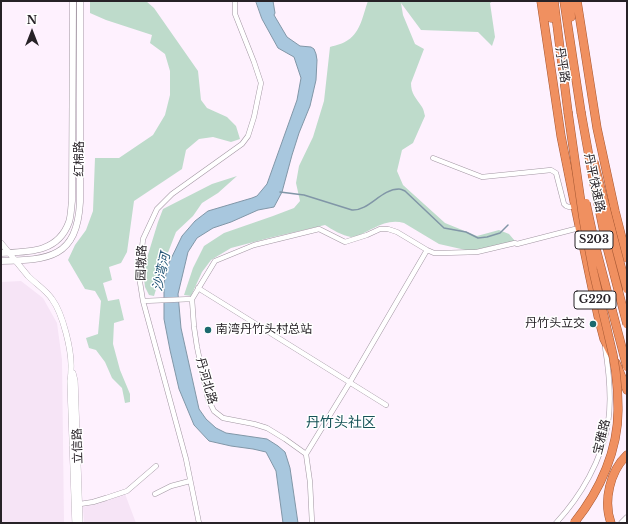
<!DOCTYPE html>
<meta charset="utf-8">
<style>
body{margin:0}
#map{position:relative;width:628px;height:524px;overflow:hidden;background:#fef1fe;font-family:"Libre Baskerville",serif}
canvas{display:block}
.frame{position:absolute;inset:0;border:2px solid #272227;pointer-events:none}
.north{position:absolute;left:12px;top:12px;width:40px;height:40px;-webkit-text-stroke:3px #fff;paint-order:stroke;rotate:0deg;font-size:11px;font-weight:700;line-height:16px;text-align:center;color:#272227}
.north::after{content:'';display:block;margin:auto;width:14px;height:18px;background:#272227;clip-path:polygon(50% 0,100% 100%,50% 72%,0 100%)}
</style>
<div id="map">
<canvas width="628" height="524"></canvas>
<div class="frame"></div>
<div class="north">N</div>
</div>
<script>
const ctx = document.querySelector('canvas').getContext('2d');
ctx.lineJoin = 'round';
function fill(path, color) {
  ctx.fillStyle = color;
  ctx.fill(path, 'evenodd');
}
function trace(path, color, width, dash) {
  ctx.strokeStyle = color;
  ctx.lineWidth = width;
  ctx.lineCap = dash ? 'butt' : 'round';
  ctx.setLineDash(dash || []);
  ctx.stroke(path);
}
function label(font, color, halo, rows, align = 'center') {
  ctx.font = font + ' "Libre Baskerville","Noto Sans SC",serif';
  ctx.lineWidth = 3;
  ctx.setLineDash([]);
  ctx.textBaseline = 'middle';
  ctx.strokeStyle = halo;
  ctx.fillStyle = color;
  for (const [text, x, y, turn = 0] of rows) {
    ctx.save();
    ctx.translate(x, y);
    ctx.rotate((+turn || 0) * Math.PI / 180);
    ctx.textAlign = isNaN(turn) ? turn : align;
    if (halo) ctx.strokeText(text, 0, 0);
    ctx.fillText(text, 0, 0);
    ctx.restore();
  }
}
fill(new Path2D(`
 M21,281L43,298L57,323L62,360L64,523H1V282Z
 M125,494L136,523H84L83,507L97,504Z`), '#f6e4f6');
fill(new Path2D(`
 M90,1H146L154,8L198,71L201,100L207,108L227,117L236,126L240,139L231,142L213,137L199,139L186,150L182,169L134,201L127,252L121,263L109,267L112,280L103,283L108,301L119,299L124,320L114,323L113,344L120,370L130,394V402L125,403L122,388L112,378L105,362L96,350L89,348L86,338L98,334L101,301L95,291L85,289L68,260L75,245L86,230L93,211L95,158H119L153,135L165,115L170,95V71L165,54L150,43L152,35L106,20L90,13Z
 M368,1H493L490,3L495,37L492,46L478,32L421,30L401,3L403,15L415,44L424,49L411,83C411,94 416,98 422,107C424,110 424,113 425,116L413,143L402,150L397,171L403,185L445,223L477,236L499,230L509,234L515,241L470,251L439,244L404,223C393,220 383,223 374,228C366,231 359,237 351,237C343,236 331,229 325,225L269,238L231,248L211,260L202,272L191,296L184,295L193,268L204,246L224,233L273,216L294,208L300,201L296,183L299,166L313,137L324,101L330,47C336,45 343,44 348,40C361,32 363,14 368,1Z
 M237,176L218,193L202,203L193,216L176,232L164,263L154,296L149,295L145,287L143,271L158,222L163,209L212,184Z`), '#bedbcb');
const water = new Path2D(`
 M256,1H273L275,13L274,15L287,37L300,46L311,47L314,49L316,54L317,60L316,80L310,106L299,133L292,155L282,192L274,207L258,210L231,222L213,228L197,238L188,252L178,294L181,328L199,409L206,419L216,428L226,433L267,439L278,446L285,452L290,468L298,523H283L276,471L266,452L253,449L231,446L209,441L194,425L179,389L170,350L164,319V283L168,265L182,236L195,221L208,211L252,198L257,196L267,184L297,100L301,78L294,57L278,48L262,19Z`);
fill(water, '#a8c7de');
trace(water, '#8196a7', 1);
trace(new Path2D(`
 M280,192L304,195L352,210C369,211 381,189 399,189C401,189 403,190 405,191L444,228L466,232L478,238L487,237L500,233L508,225`), '#8196a7', 1.5);
const minor = new Path2D(`
 M433,158L482,177L551,170L556,173L564,204C567,208 570,207 575,206
 M198,288L386,405
 M192,299L215,261L254,245L319,229L345,242L367,235L380,229H388L397,232L427,250L434,253H442L477,252L515,243L517,244L579,228
 M192,299L194,327L197,347L208,399L214,411L223,418L254,424L267,428L285,439L306,454L310,482L312,523
 M143,301L192,299
 M306,454L350,382L427,250
 M155,494L171,486L190,481
 M80,504L93,502L106,498L127,491L156,466
 M199,523L186,459L143,301L139,276L143,239L157,209L172,194L242,144L248,136L254,117L261,83L254,62L235,14V1
 M556,523C581,496 602,460 608,423C612,398 609,372 605,347`);
const tertiary = new Path2D(`
 M1,243C10,254 19,265 28,276C36,284 46,290 52,299C63,314 72,351 71,369C71,373 71,377 70,381L75,523
 M73,373L75,381L80,523`);
const secondary = new Path2D(`
 M1,253C28,252 58,253 69,222C71,216 71,208 72,201L73,1
 M1,261C49,260 77,258 80,202V1
 M622,523L627,518`);
const trunk = new Path2D(`
 M541,1L561,136L575,206L598,316L604,339L611,353
 M547,1L551,18
 M554,1L568,112
 M564,1L581,112
 M570,1L571,17
 M577,1L597,128L615,211L627,258
 M616,363L627,390
 M611,523C603,501 610,471 627,455`);
trace(minor, '#a296a2', 5.5);
trace(tertiary, '#a296a2', 6);
trace(secondary, '#a296a2', 7);
trace(trunk, '#a75833', 9);
trace(minor, '#fff', 4.5);
trace(tertiary, '#fff', 5.5);
trace(secondary, '#fff', 6);
trace(trunk, '#f09060', 8);
const trunkBridge = new Path2D(`
 M568,112C573,147 578,182 583,217C586,235 590,253 593,270C598,293 604,315 609,338C615,360 618,384 618,407C619,449 600,491 574,523
 M581,112L594,184L607,247L627,324
 M594,162L614,240L627,289
 M586,203L595,245L627,367`);
trace(trunkBridge, '#a75833', 9, []);
trace(trunkBridge, '#f09060', 8);
for (const [x, y, r, color] of [
 [593,324,4,"#1c696e"],
 [208,330,4,"#1c696e"]
]) {
  const dot = new Path2D();
  dot.arc(x, y, r, 0, 2 * Math.PI);
  ctx.fillStyle = color;
  ctx.fill(dot);
  trace(dot, '#fff', 1.5);
}
for (const [x, y, w] of [
 [594,240,38],
 [595,300,42]
]) {
  const box = new Path2D();
  box.roundRect(x - w / 2, y - 9, w, 18, 3);
  ctx.fillStyle = '#fff';
  ctx.fill(box);
  trace(box, '#272227', 1);
}
label('bold 11px', '#272227', null, [
 ["S203",594,240],
 ["G220",595,300]
]);
label('12px', '#272227', '#fff', [
 ["丹平路",562,65,81],
 ["红棉路",80,159,-90],
 ["丹平快速路",594,183,78],
 ["园墩路",142,263,-88],
 ["丹河北路",206,381,74],
 ["宝雅路",602,437,-76],
 ["立信路",78,446,-92]
]);
label('12px', '#272227', '#fff', [
 ["丹竹头立交",585,324],
 ["南湾丹竹头村总站",216,330,"left"]
], 'right');
label('italic 13px', '#245677', '#fff', [
 ["沙湾河",162,272,-77]
]);
label('14px', '#165257', '#fff', [
 ["丹竹头社区",341,423]
]);
</script>
